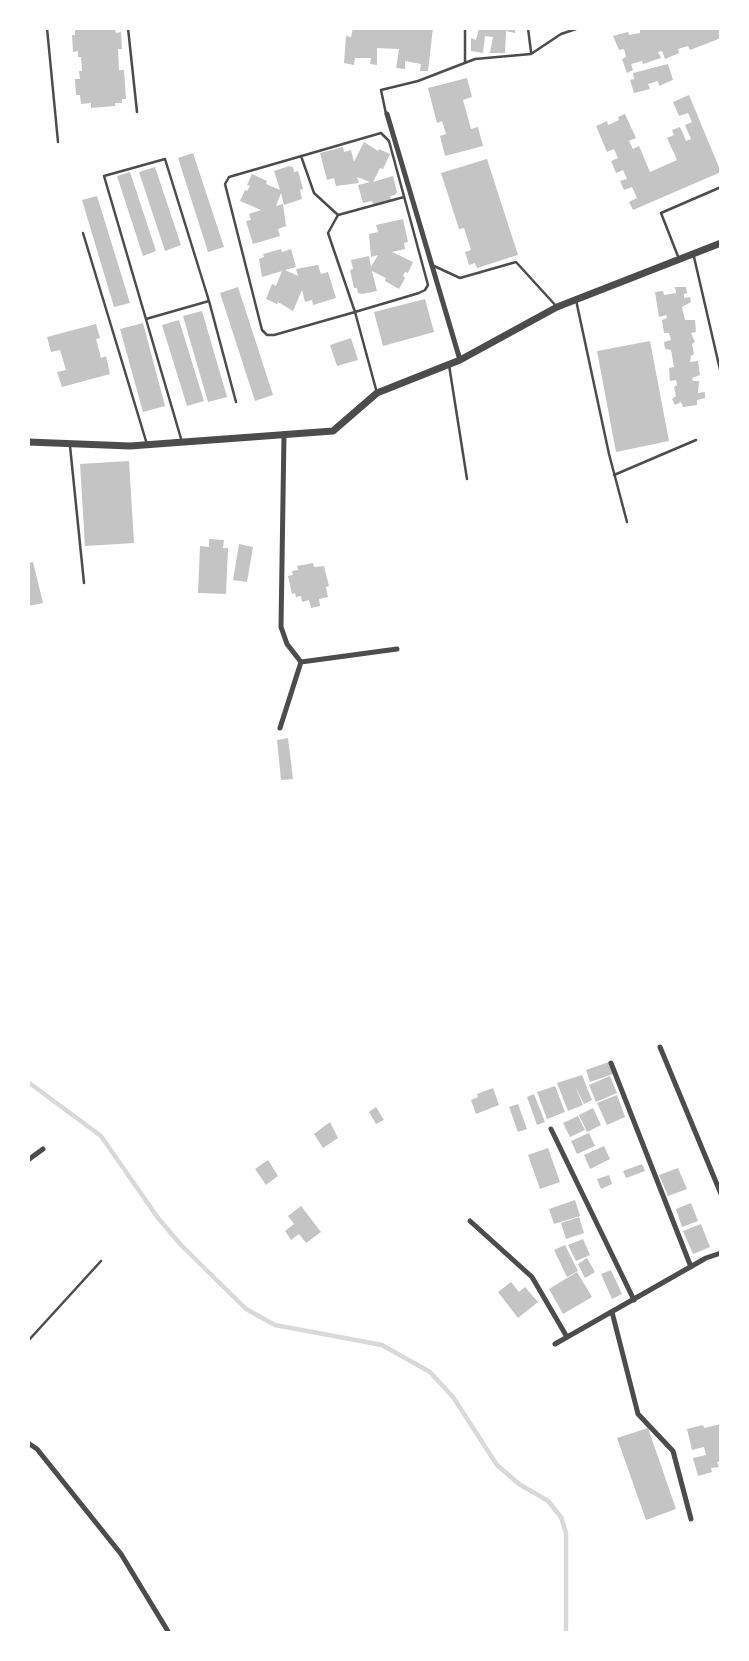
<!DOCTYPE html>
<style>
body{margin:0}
#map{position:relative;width:749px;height:1661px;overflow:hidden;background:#fff;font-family:"PT Sans",sans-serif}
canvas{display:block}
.frame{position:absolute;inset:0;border:30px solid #fff;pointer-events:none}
</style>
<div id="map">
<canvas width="749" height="1661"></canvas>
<div class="frame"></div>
</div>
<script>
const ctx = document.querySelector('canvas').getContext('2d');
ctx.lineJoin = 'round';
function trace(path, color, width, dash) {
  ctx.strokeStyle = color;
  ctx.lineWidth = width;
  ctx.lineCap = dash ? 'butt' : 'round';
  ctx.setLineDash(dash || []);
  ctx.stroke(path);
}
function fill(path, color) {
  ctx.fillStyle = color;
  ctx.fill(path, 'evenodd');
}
trace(new Path2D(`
 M28,1082L101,1136L158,1218L182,1246L246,1309L275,1325L382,1345L430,1372L453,1397L497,1465L519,1484L548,1501L561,1517L566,1533V1633`), '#d9d9d9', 4.5);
fill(new Path2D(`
 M75,28H115L116,33L121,32L122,49H118L119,70H124L126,99H122V103H115V106L91,108V103L81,104L80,95H76L75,79H80L79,71H82L81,57H78V51L73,52L72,35H75Z
 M353,28H433L428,71H420L421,64L405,61V69L396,68L399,49L377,48V65L370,64L371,58H355L354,65L344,63L346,36L351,37Z
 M479,28H515V33L506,31L505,53H490L493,37L485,36L483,53L471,51V38L476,40Z
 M640,28H721V38L690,50L688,46L678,49L679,53L665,59L662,51L658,52L661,58L643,64L642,61L631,64L633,70L627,73L622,59L626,57L624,49L619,50L613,36L628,32L629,35L640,33Z
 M668,64L673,80L659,86L658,81L648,84L650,89L634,93L630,80L634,79L633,73Z
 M467,78L472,97L463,100L471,129L478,127L483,146L445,156L440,136L446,134L442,121L437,123L428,88Z
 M689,95L721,172L633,210L629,202L637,198L632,187L624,190L620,181L627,179L623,170L616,173L611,161L618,158L614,149L607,152L596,126L607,121L608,125L619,120L618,117L625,114L636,138L629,141L633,149L639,146L650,172L677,160L667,138L674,135L672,130L680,127L686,141L691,139L685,125L692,122L688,113L679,116L673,102Z
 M364,142L378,151L379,149L390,154L383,169L380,168L373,182L393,176L397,192L395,195L390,196L391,200L373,204L372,201L363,203L358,185L370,182L357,177L359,183L336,186L334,178L327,180L320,153L343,147L344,152L351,150L354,162Z
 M193,153L224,247L208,252L178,158Z
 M487,159L518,255L477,268L475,263L469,265L465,252L471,250L464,228L459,229L441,173Z
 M289,166L293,167L294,172L298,171L303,189L300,190L302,199L284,205L281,193L276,206L283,204L286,226L278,229L280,236L253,244L246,221L251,220L249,214L261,210L240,201L245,190L247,191L250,186L247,185L252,174L267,181L266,184L280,190L274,171Z
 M155,167L181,245L165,251L139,172Z
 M130,172L156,251L143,256L117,176Z
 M97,196L130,303L114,307L82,200Z
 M403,219L408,242L404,243L405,249L392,252L413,262L408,273L405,272L403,276L405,278L399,289L385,281L386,278L372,271L377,291L362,294L358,293L357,288H354L350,270L353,269L351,260L369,256L371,267L378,255L371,257L369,234L378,232L376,225Z
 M281,249L282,252L291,249L296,267L285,270L298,276L296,269L318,265L321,274L328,272L336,298L313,305L312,300L305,302L302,290L293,311L278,302L277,304L266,299L272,284L276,286L282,271L262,277L259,259L264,257L263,254Z
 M238,287L273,395L255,401L220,293Z
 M675,287H686L687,293L684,294V298L690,297L691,302L682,307L685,320H695L696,332L691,333L695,342L692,344L694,354L691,356L690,362L698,361L700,375L692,378L693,381H699L698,393L705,392V398L697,400V405L683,407L681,402L675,405L672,399L676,396L674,387L677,385L676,380L670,381L669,368L674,367L671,350L665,349L664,342L671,340L669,333H664L662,320L667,318L666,315L659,317L655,292L663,291L664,295L676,293Z
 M425,299L434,332L383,346L374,312Z
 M202,311L227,397L208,402L183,316Z
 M179,320L204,401L187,406L162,325Z
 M143,323L165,406L143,412L120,329Z
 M96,324L100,338L96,339L101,358L106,356L110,374L62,387L57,372L66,370L60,350L51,352L47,337Z
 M351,338L358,360L337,366L330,345Z
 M650,341L669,441L616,452L597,351Z
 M129,461L134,543L85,546L80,464Z
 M209,539L224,540L223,548H228L226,594L198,593L200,546L209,547Z
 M239,544L253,547L247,582L233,580Z
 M33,562L43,603L28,606V563Z
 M313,563L314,567L324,566L329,586L326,587L328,597L319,599L320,606L311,608L309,600L302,602L301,596L296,597L295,593L292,594L288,576L293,575L292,571L298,570L297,566Z
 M288,738L293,779L281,780L277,740Z
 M609,1062L613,1074L590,1082L586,1070Z
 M582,1075L592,1100L584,1104L575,1086L583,1105L568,1111L557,1083Z
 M610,1076L617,1093L596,1102L589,1085Z
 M555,1086L565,1112L547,1119L537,1092Z
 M493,1088L499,1105L476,1114L471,1100L478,1097L477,1094Z
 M534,1094L545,1122L537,1125L527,1097Z
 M617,1095L625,1117L607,1125L597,1103Z
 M518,1104L527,1129L518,1132L509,1107Z
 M376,1107L384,1120L376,1124L369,1112Z
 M593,1108L601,1125L587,1132L579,1115Z
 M578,1116L585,1130L570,1137L563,1123Z
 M330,1122L338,1138L323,1148L314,1134Z
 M589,1133L595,1146L577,1154L571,1141Z
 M604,1146L610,1159L590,1169L584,1155Z
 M548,1148L560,1182L540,1189L528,1155Z
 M268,1160L278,1176L266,1185L255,1169Z
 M642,1164L645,1171L626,1178L623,1171Z
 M678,1168L687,1189L668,1196L659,1175Z
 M609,1175L612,1184L601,1189L597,1179Z
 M575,1200L580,1216L554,1224L549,1209Z
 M691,1203L698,1221L682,1227L676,1209Z
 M301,1206L321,1232L306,1243L299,1234L291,1240L285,1231L294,1224L288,1216Z
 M579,1217L584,1233L566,1239L561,1223Z
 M701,1224L710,1247L693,1254L683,1231Z
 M583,1239L590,1255L576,1261L568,1245Z
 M565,1245L578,1271L567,1277L554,1250Z
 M587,1258L595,1272L585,1278L578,1264Z
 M611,1270L622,1294L612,1299L601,1274Z
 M577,1272L592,1297L563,1314L549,1289Z
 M511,1282L519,1292L525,1287L538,1302L518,1318L498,1292Z
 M721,1424V1461L717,1462L719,1467L711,1468L712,1472L698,1476L693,1458L706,1455L704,1447L692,1450L687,1429L703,1425L704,1428Z
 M648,1428L676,1509L646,1520L617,1438Z`), '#c4c4c4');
trace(new Path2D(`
 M47,28L58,142
 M128,28L137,112
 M528,28L531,52
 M465,62V28
 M386,114L381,90L418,81L475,59L531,54L561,34L579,28
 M301,156L314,193L338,215
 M83,233L146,441
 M694,257L721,374
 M679,259L661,213L721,187
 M434,266L460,278L516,262L557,307
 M576,300L609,454L627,522
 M146,319L209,301
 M449,365L467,479
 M377,393L355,312L419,293L425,290L428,285L389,141L381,133L229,177L225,184L262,330L267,335H274L355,312L328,233L338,215L404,197
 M182,442L104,176L165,159L209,301L236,402
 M70,446L84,583
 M614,475L696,440
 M28,1341L101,1261`), '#4c4c4c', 2.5);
trace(new Path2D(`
 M387,114L460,360
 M284,434L281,627L287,644L301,662
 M301,662L397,649
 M280,728L301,662
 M660,1047L721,1194
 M611,1063L691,1267
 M551,1129L634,1300
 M28,1160L43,1149
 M470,1221L532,1277L567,1337
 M612,1312L638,1414L673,1451L691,1519
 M555,1344L706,1258L721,1253
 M28,1443L37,1449L121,1554L169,1633`), '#4c4c4c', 5);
trace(new Path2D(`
 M28,442L130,446L333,431L377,393L460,360L557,307L721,243`), '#4c4c4c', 7);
</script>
